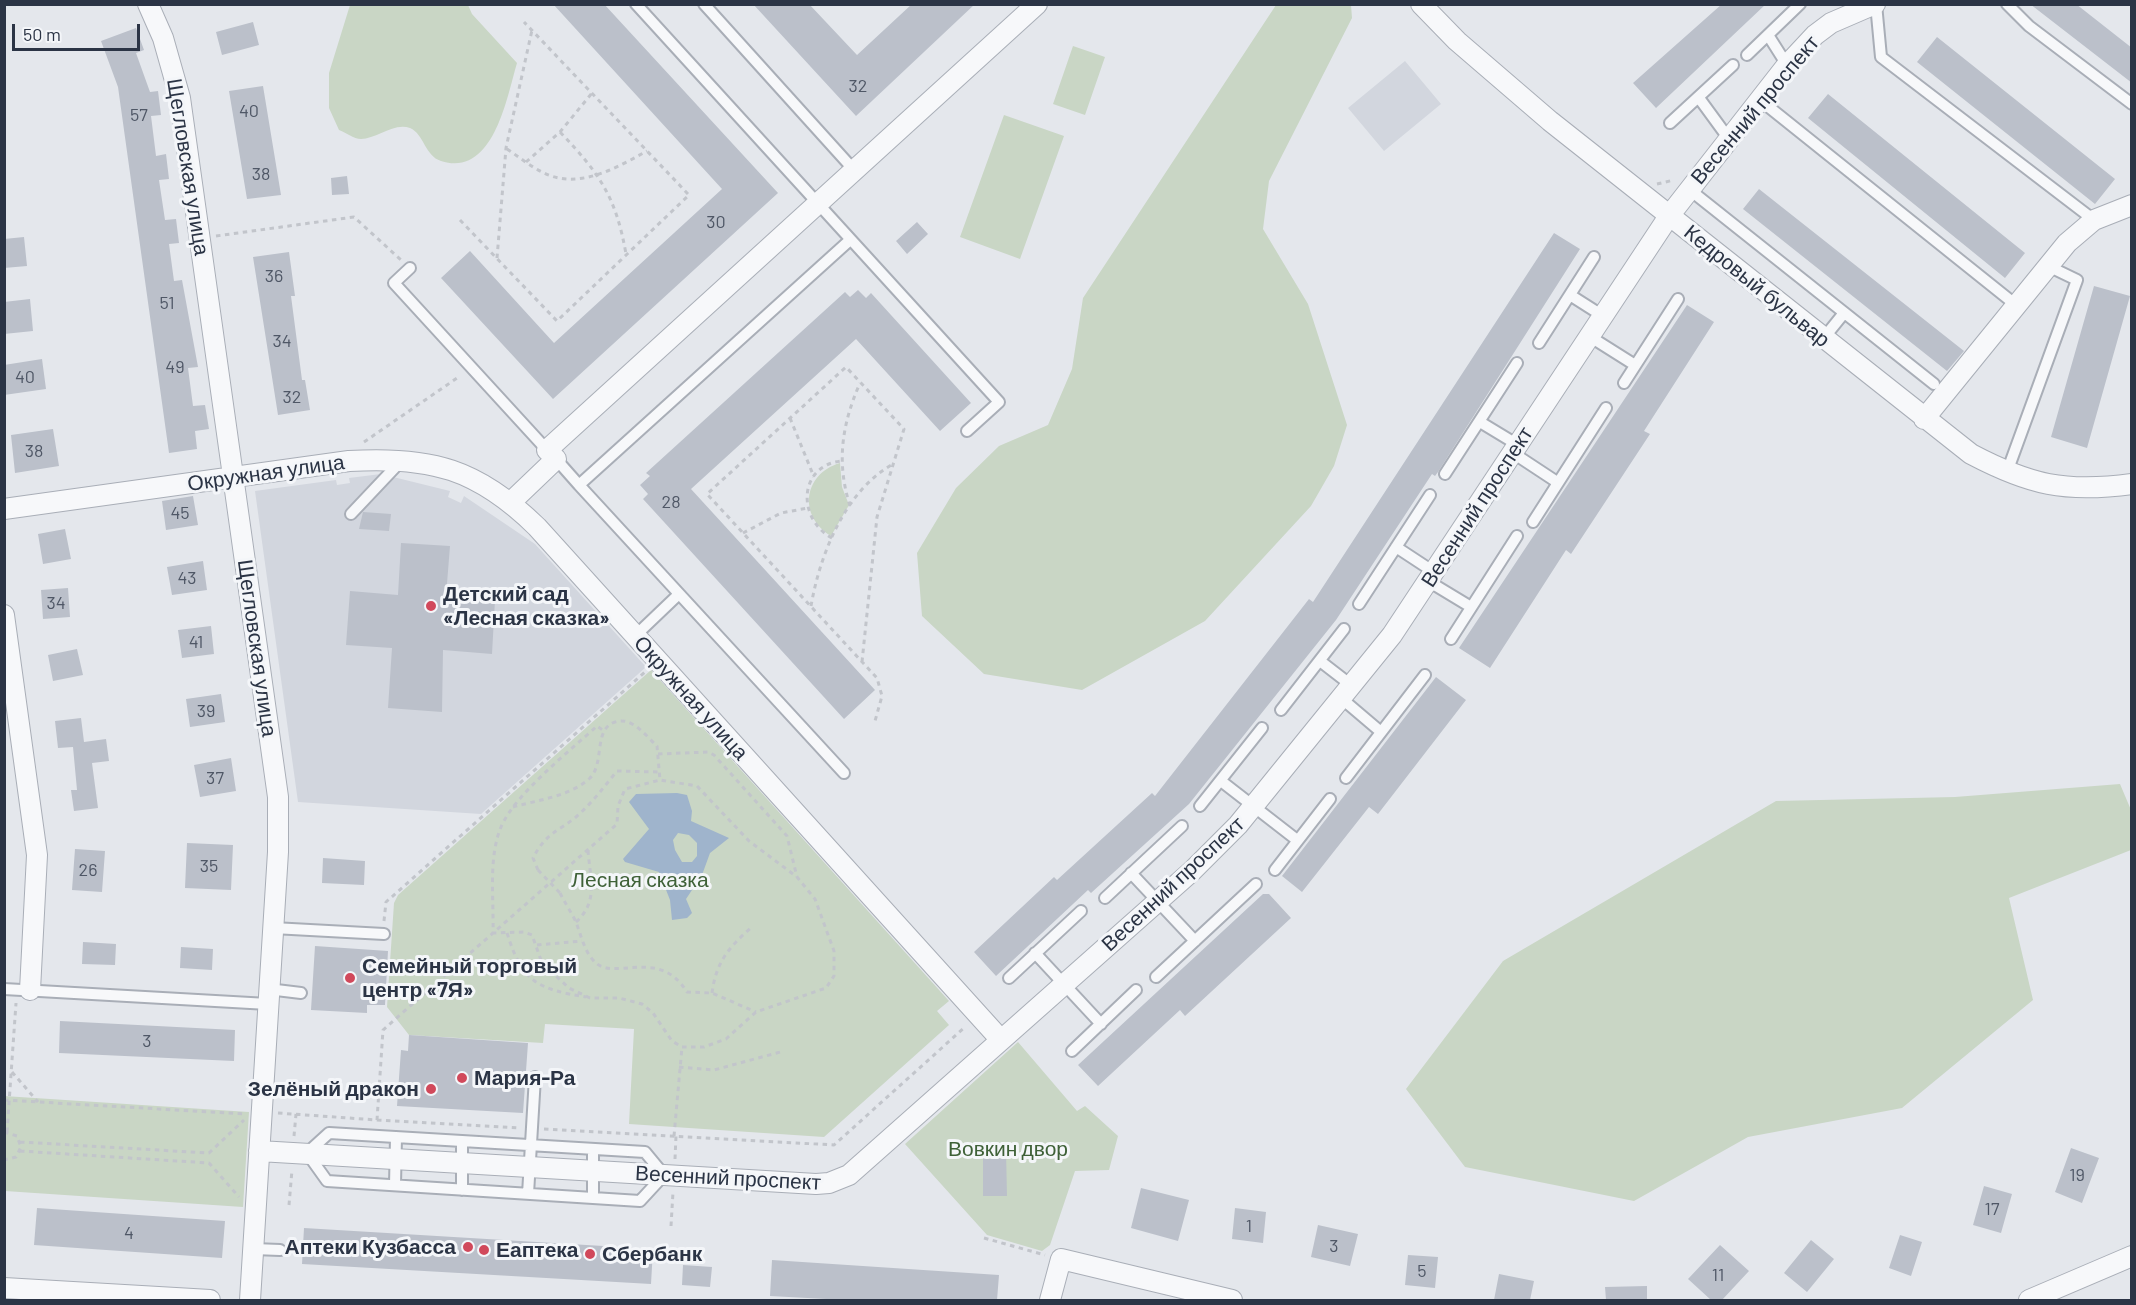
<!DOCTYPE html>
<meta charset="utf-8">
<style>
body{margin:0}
#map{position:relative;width:2136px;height:1305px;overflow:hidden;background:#e4e7ec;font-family:Barlow,sans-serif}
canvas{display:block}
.frame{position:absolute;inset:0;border:6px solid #2b3445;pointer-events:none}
.scale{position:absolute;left:12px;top:24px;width:128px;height:27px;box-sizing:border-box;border:3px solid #2b3445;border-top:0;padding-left:8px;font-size:18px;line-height:21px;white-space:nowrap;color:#2b3445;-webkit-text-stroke:4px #f4f6f9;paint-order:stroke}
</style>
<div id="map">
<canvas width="2136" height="1305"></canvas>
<div class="frame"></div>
<div class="scale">50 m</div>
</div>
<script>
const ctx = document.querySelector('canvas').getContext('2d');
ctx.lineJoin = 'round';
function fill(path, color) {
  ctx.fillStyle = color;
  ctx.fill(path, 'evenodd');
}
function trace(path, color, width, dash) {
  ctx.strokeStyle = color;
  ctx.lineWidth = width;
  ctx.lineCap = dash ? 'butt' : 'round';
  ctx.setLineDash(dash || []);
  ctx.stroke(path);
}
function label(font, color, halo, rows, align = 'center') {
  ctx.font = font + ' Barlow,sans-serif';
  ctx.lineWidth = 6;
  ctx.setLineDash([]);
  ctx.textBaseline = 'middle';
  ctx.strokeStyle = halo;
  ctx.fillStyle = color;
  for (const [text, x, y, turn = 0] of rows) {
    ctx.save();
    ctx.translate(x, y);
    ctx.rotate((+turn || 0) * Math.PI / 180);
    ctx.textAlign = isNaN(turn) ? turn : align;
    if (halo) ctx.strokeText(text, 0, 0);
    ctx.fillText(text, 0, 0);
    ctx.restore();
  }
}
fill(new Path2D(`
 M1405,61L1441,104L1384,151L1348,108Z
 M381,474L450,491L448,497L461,503L464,496L535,544L646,667L481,814L298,802L255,491L336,480L337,485L350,483L349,478Z`), '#d2d6de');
fill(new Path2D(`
 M350,5H468L472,14L517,63C507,96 494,178 441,161C425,156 424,134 410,128C394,122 376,139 361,139C354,139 345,132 339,130L329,108V73Z
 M1276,5H1351L1352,18L1269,181L1263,229L1308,304L1347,425L1334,466L1311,506L1205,621L1082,690L984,674L922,616L917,553L956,488L999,446L1048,425L1072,369L1083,298Z
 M1073,46L1105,57L1085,115L1053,104Z
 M1004,115L1064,136L1020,259L960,237Z
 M840,463L842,487L849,505L831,536C798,516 803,474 840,463Z
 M651,670L949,1001L937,1011L949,1025L824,1137L629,1124L634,1029L545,1024L543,1043L409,1035L387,1007L394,903L398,895Z
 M2120,784L2131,810V850L2009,898L2033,1000L1902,1108L1748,1137L1634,1201L1465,1167L1406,1089L1503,961L1776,801L1955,797Z
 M1018,1042L1077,1111L1085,1106L1118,1136L1109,1170L1075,1171L1050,1245L1042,1251L987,1235L905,1144Z
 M4,1096L249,1112L243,1207L5,1191Z`), '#c9d6c5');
fill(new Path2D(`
 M677,793L687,795L692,811L691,821L729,838L710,853L702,875L686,899L692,913L687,918L672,920L670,900L659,872L625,862L623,859L649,829L629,802L636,794ZM678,833L689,835L697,843V856L692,862H682L675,850L673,840Z`), '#9fb4cc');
fill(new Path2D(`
 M553,4H604L778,193L553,399L441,278L470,251L554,343L722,189Z
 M753,4H809L857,55L912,4H975L856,116Z
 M1722,4H1766L1656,108L1633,83Z
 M2030,4H2076L2132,48V83Z
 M253,22L259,45L222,55L216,32Z
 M136,28L144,50L136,53L150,92L158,91L161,115L151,116L156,156L166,154L169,179L159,180L165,220L176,219L179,243L169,244L174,281L182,280L198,367L188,368L193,406L205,405L209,429L195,431L197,449L169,453L118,87L101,41Z
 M1937,37L2115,179L2095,204L1917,62Z
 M263,86L281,195L247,199L229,91Z
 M1828,94L2025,253L2005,278L1808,118Z
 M347,176L349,194L332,195L331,178Z
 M1759,189L1964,351L1947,371L1743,209Z
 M917,222L928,234L907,254L896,241Z
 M1554,233L1580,249L1438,472L1435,476L1432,474L1336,620L1189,804L1091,893L1088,890L996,976L974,952L1054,877L1057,880L1152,793L1155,796L1309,599L1313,602Z
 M24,237L27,266L4,268V239Z
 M289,252L295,296H291L302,380H305L310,410L278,415L253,257Z
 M2094,286L2130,296L2087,448L2051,437Z
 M858,290L866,298L871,293L971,403L940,431L856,339L691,489L875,690L844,719L643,499L648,494L640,485L650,476L646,473L845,292L850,297Z
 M30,299L33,331L4,334V302Z
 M1687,305L1714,322L1644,431L1650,434L1571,554L1566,550L1490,668L1459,648Z
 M42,359L46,389L4,395V365Z
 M53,429L59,466L15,473L11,435Z
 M193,496L198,525L166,530L162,501Z
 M363,512L391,514L389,531L359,529Z
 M65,529L71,559L43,564L38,534Z
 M401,543L450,546L446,596L495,600L492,654L443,650L442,712L388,708L392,648L346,645L350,591L398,595Z
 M203,561L207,590L172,595L167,567Z
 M68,588L70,617L43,619L41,590Z
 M211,626L214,654L182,658L178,630Z
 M77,649L83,675L53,681L48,655Z
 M1436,677L1466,700L1378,814L1369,807L1302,892L1282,876Z
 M221,694L225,722L190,727L186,699Z
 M81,718L84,742L106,739L109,761L92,763L98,808L74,811L71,790H77L73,747L58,748L55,721Z
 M231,758L236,791L200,797L194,765Z
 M187,843L233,845L231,890L185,888Z
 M75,849L105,851L102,892L72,890Z
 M323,858L365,861L364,885L322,883Z
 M1263,894H1269L1291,918L1185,1016L1180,1010L1098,1086L1078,1065Z
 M83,942L116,944L115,965L82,964Z
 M315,946L388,951L385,1005H367V1013L311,1010Z
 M181,947L213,949L212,970L180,968Z
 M60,1021L235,1030L234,1061L59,1053Z
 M409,1035L528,1043L523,1113L397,1106L401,1050L408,1051Z
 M2071,1148L2099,1158L2082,1203L2055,1192Z
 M983,1150H1006L1007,1196H983Z
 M1984,1186L2012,1194L2001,1233L1973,1225Z
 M1141,1188L1189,1200L1178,1241L1131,1228Z
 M37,1208L225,1221L222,1258L34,1245Z
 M1235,1208L1266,1212L1263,1243L1232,1239Z
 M1318,1225L1358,1234L1350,1266L1311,1257Z
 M304,1228L653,1249L651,1284L302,1264Z
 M1900,1235L1922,1242L1911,1276L1889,1268Z
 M1811,1240L1834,1259L1807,1292L1784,1273Z
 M1720,1245L1749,1271L1722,1300H1711L1688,1279Z
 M1408,1255L1438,1257L1435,1288L1405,1285Z
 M772,1260L999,1275L997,1300H845L770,1296Z
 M683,1265L712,1267L710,1287L682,1285Z
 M1499,1274L1534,1281L1530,1300H1494Z
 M1647,1286V1300H1606L1605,1287Z`), '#bbc0ca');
const service = new Path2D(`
 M636,4L999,402L967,431
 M704,4L854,170
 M1876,4L1881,57L2094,220
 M2007,4L2029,26L2132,104
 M1768,35L1787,65
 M1747,55L1800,4
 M1699,98L1729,139
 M1760,100L2016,305
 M1670,123L1733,65
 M1690,190L1934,384
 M410,268L394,283L547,450
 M1570,295L1603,316
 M1589,336L1635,365
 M1823,339L1844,313
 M1539,343L1594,257
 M1624,383L1678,299
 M1480,422L1518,445
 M1513,453L1557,482
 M556,459L579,485
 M2007,472L2077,280L2048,266
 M1445,474L1517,363
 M351,514L402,460
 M1533,522L1606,408
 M1396,547L1434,572
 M1428,581L1471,607
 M1359,604L1430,495
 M635,636L679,594
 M1451,639L1517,536
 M1320,661L1351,685
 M1341,698L1381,732
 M1281,710L1344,629
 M844,773L579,485L850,240
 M1346,778L1425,675
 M1221,781L1297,840
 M1200,806L1262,728
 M1275,870L1330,799
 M1131,873L1195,941
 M1105,898L1182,826
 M273,928L384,934
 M1035,953L1101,1024
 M1156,977L1256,884
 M1009,978L1081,911
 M4,989L268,1004
 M268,989L301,993
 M1072,1051L1136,990
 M329,1133L645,1152L664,1175L640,1201L327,1181L307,1153Z
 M395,1185L396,1137
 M462,1190V1141
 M528,1194L535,1077
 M593,1198V1149
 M254,1249L280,1250`);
const minor = new Path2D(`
 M148,4L163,38L180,98L278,797V852L250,1300
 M1421,4L1457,41L1550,121L1971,454C2030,485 2065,493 2132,484
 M1924,419L2067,243L2094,220L2132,205
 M511,502L556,459L547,450L1037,4
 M4,509L349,461C431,456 478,469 537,527L1001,1040
 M4,615L37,855L30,990
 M259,1151L816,1184L829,1183L849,1175L1192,871L1238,825L1392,635L1669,216L1787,65L1815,35L1831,23L1875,4
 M4,1288L210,1300
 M1050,1300L1061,1259L1232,1300
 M2029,1300L2132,1256`);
trace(service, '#a9aeb7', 14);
trace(minor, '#a9aeb7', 22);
trace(new Path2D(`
 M560,132C600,174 616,197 626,254
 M507,149C519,157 530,166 542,172C577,191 616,168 647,151
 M526,162L560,132L592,93
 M1657,184L1674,180
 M460,220L557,321L689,195L524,22
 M216,236L354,217L401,260
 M497,258L506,148L532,30
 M790,418L814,477
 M364,442L460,376
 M850,506C836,462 842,424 860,383
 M743,533L781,513L808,508
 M832,538C797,519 798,466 841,461
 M811,606C820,554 845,491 893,464
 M862,662L877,517L904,429L846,367L707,494L877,678L882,696L875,721
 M658,754L708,752L714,755L787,836L797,877
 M513,807C538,800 571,796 590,778C605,763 593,729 615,722C632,716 646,736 657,746L660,780L697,786L749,841L797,877L815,899L834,951V976L826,988L756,1012L726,1039L704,1047H682L672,1041L653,1013L642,1004L619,998H590L569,988L542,963L532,935L524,932L493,933L617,824L618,806L625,789L660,780
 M538,870L533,858C546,833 556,833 576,817C592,803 604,787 617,771L659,772
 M560,893C565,903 571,912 576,922C581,935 584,950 593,960C612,984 658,945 687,992L712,993L756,1012
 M384,921L386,902L645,672
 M576,922C599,901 590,879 588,850
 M507,933C522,981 536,989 586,997
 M537,945L582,941
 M712,993C716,962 729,947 752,927
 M679,1067L714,1070L784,1051
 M12,1072L38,1102
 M4,1100L245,1114
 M278,1113L377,1120L383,1030L493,933C494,900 488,858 501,827C515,794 570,751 597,726L604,731
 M377,1120L519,1128
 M544,1129L834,1145L965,1027
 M4,1132L17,1136L21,1147L16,1157L4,1160
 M7,1132L16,1003
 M294,1136L296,1114
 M674,1136L682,1047
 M20,1142L209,1153L244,1120
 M20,1151L209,1163L239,1197
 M675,1159L676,1136
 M289,1205L292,1170
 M671,1226L673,1192
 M984,1238L1045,1255`), '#c2c5cb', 3, [4.5, 4.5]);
trace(service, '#f7f8fa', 10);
trace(minor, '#f7f8fa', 20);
trace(new Path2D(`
 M538,870L560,893`), '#c2c5cb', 3, [4.5, 4.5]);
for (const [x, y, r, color] of [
 [431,606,6,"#d1495b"],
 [350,978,6,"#d1495b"],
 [462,1078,6,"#d1495b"],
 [431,1089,6,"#d1495b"],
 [468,1247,6,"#d1495b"],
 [484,1250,6,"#d1495b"],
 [590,1254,6,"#d1495b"]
]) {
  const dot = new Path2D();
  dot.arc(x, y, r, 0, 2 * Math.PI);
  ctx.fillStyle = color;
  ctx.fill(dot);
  trace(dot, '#f4f6f9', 2);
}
label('18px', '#4f5766', null, [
 ["32",858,86],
 ["40",249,111],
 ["57",139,115],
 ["38",261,174],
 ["30",716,222],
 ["36",274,276],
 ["51",167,303],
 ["34",282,341],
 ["49",175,367],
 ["40",25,377],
 ["32",292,397],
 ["38",34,451],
 ["28",671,502],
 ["45",180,513],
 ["43",187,578],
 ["34",56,603],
 ["41",196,642],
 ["39",206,711],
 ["37",215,778],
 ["35",209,866],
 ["26",88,870],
 ["3",147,1041],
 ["19",2077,1175],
 ["17",1992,1209],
 ["1",1249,1226],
 ["4",129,1233],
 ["3",1334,1246],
 ["5",1422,1271],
 ["11",1718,1275]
]);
label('21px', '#2b3445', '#f4f6f9', [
 ["Весенний проспект",1755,110,-50],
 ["Щегловская улица",188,167,81],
 ["Кедровый бульвар",1757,286,39],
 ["Окружная улица",266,473,-8],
 ["Весенний проспект",1477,507,-57],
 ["Щегловская улица",257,648,82],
 ["Окружная улица",691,698,48],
 ["Весенний проспект",1173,884,-43],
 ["Весенний проспект",728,1178,3]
]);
label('bold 21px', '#2b3445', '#f4f6f9', [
 ["Детский сад",443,594],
 ["«Лесная сказка»",443,618],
 ["Семейный торговый",362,966],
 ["центр «7Я»",362,990],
 ["Мария-Ра",474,1078],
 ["Зелёный дракон",419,1089,"right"],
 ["Аптеки Кузбасса",456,1247,"right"],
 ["Еаптека",496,1250],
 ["Сбербанк",602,1254]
], 'left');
label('21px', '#3f6138', '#f4f6f9', [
 ["Лесная сказка",640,880],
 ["Вовкин двор",1008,1149]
]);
</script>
